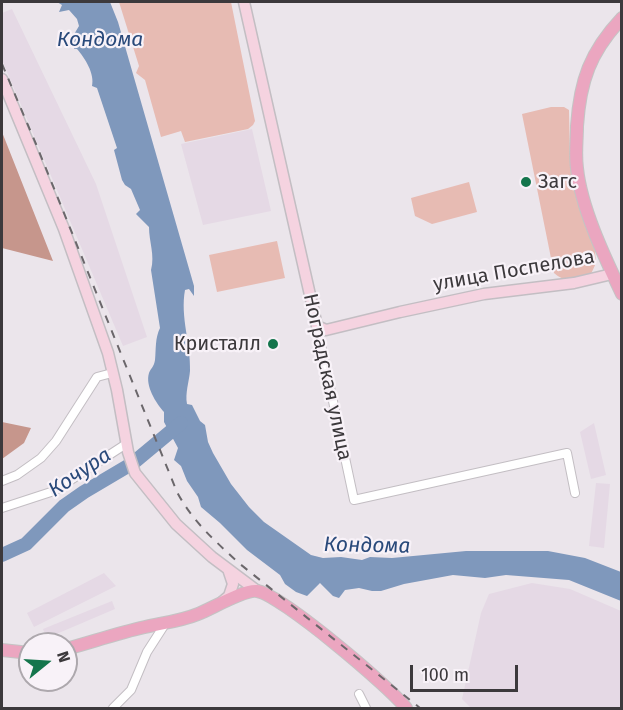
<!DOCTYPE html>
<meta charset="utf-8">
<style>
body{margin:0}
#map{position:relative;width:623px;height:710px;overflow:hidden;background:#ebe5eb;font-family:"Fira Sans",sans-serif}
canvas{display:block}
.frame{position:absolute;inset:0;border:3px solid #3c393c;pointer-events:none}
.north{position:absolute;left:18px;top:632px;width:60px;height:60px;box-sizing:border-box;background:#f8f2f8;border:2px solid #ada8ad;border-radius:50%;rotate:72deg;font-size:16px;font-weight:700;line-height:24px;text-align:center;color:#3c393c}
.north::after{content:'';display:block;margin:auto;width:21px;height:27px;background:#14754c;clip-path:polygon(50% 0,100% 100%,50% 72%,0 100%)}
.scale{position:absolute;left:410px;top:665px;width:108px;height:27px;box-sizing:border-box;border:3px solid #3c393c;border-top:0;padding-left:8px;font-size:18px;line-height:21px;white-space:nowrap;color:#3c393c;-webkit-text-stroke:4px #f8f2f8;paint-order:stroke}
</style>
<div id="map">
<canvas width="623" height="710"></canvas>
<div class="frame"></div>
<div class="north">N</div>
<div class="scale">100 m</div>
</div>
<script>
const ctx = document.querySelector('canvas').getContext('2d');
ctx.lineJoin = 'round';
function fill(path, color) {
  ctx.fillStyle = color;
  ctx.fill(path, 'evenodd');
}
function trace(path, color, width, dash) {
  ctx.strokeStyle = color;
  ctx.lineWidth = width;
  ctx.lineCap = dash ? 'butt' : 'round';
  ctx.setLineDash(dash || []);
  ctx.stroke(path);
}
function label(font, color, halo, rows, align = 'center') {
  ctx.font = font + ' "Fira Sans",sans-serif';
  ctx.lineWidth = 4.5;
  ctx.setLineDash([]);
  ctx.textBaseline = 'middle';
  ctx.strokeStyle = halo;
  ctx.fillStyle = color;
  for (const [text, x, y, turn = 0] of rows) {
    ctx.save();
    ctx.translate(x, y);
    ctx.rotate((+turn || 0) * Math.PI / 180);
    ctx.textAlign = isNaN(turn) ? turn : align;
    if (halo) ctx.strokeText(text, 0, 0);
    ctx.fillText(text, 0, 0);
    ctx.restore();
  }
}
fill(new Path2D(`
 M12,9L96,184L147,337L123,346L2,60V13Z
 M252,129L271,211L203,225L181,144Z
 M594,423L606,475L591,479L580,432Z
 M596,483L610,484L604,548L589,546Z
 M104,573L116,586L34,627L27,613Z
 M532,583L570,589L621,611V708H471L462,699L481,613L489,594Z
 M112,601L115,609L47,638L43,629Z`), '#e5d9e5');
fill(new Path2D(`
 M119,2H231L255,121L253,125L248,129L185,142L181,131L161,137L145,80L136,73L139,66Z
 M551,107H564L569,110L570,157L572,179L595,251L596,263L591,274C577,278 566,284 554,273L522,114Z
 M469,182L477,212L432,224L415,216L411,198Z
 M277,241L285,278L217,292L209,255Z`), '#e7bbb3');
fill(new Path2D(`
 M2,132L53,261L2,248Z
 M2,422L31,428L24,443L2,459Z`), '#c6968c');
fill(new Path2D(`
 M57,2H110L118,22L194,286V296L189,289L185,290C180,317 191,344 190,371C189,382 185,393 187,404L192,405L200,421L205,425L208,442L213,453L231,484L249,507L264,522L311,555L323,558L341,557L362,560L370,557L392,558L466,551H548L585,558L621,572V601L569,580L506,575L485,578L453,575L404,584L381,591H372L359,588L345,590L339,598L333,596L320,583L307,596L296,592L285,584L280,575L247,550L220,523L201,507L198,497L187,481L181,466L174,460L178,448L164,422V412C156,403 145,386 149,373C151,368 154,367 155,360C156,349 155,338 160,328L151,270C155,255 149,242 149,227L136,214L140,210L131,189L125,185L122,180L114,150L117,148L97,88L92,86C95,74 85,58 77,49H74L73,36L79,26L77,19L69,10L59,12L62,5Z`), '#7f98bc');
trace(new Path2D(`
 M2,555L26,544L64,506L84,492L133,463L181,423`), '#7f98bc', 14);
const street = new Path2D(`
 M317,326L354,500L567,453L575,493
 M2,481L17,475L41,458L56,441L97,377L112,373
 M2,508L54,491L126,444
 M359,694L366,708
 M113,708L131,690L147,652L165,624`);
const secondary = new Path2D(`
 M244,2L317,326L326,330L400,312L484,294L574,283L612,274
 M2,79L64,229L108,353L117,390L128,452L135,473L176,524L212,557L256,590
 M222,602L229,596L233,584L228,569`);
const primary = new Path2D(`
 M622,18C590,52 580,81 577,126C577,140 575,154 577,168C581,208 605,258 622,294
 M66,649C92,642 118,633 145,627C163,623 181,621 198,614C211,609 245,589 257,591C280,594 390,687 406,708
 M2,650L30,653`);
trace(street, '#c3bec3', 10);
trace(secondary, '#c3bec3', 13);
trace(primary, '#c4c4c4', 14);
trace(street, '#fff', 8);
trace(secondary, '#f5d3e0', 10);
trace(primary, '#eba6c0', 12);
trace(new Path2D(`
 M2,64L36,144L177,492C193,522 215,541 240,564L420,708`), '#6b676b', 2, [8, 8]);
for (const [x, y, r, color] of [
 [526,182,6,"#14754c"],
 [273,344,6,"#14754c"]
]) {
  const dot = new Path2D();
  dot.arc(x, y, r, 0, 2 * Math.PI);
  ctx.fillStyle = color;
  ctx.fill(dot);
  trace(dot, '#f8f2f8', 2);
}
label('20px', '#3c393c', '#f8f2f8', [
 ["Загс",538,182],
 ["Кристалл",261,344,"right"]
], 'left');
label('20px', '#3c393c', '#f8f2f8', [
 ["улица Поспелова",514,271,-10],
 ["Ноградская улица",327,377,78]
]);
label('italic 21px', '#29497a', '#f8f2f8', [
 ["Кондома",100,40],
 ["Кочура",80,473,-34],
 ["Кондома",367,546,1]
]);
</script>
